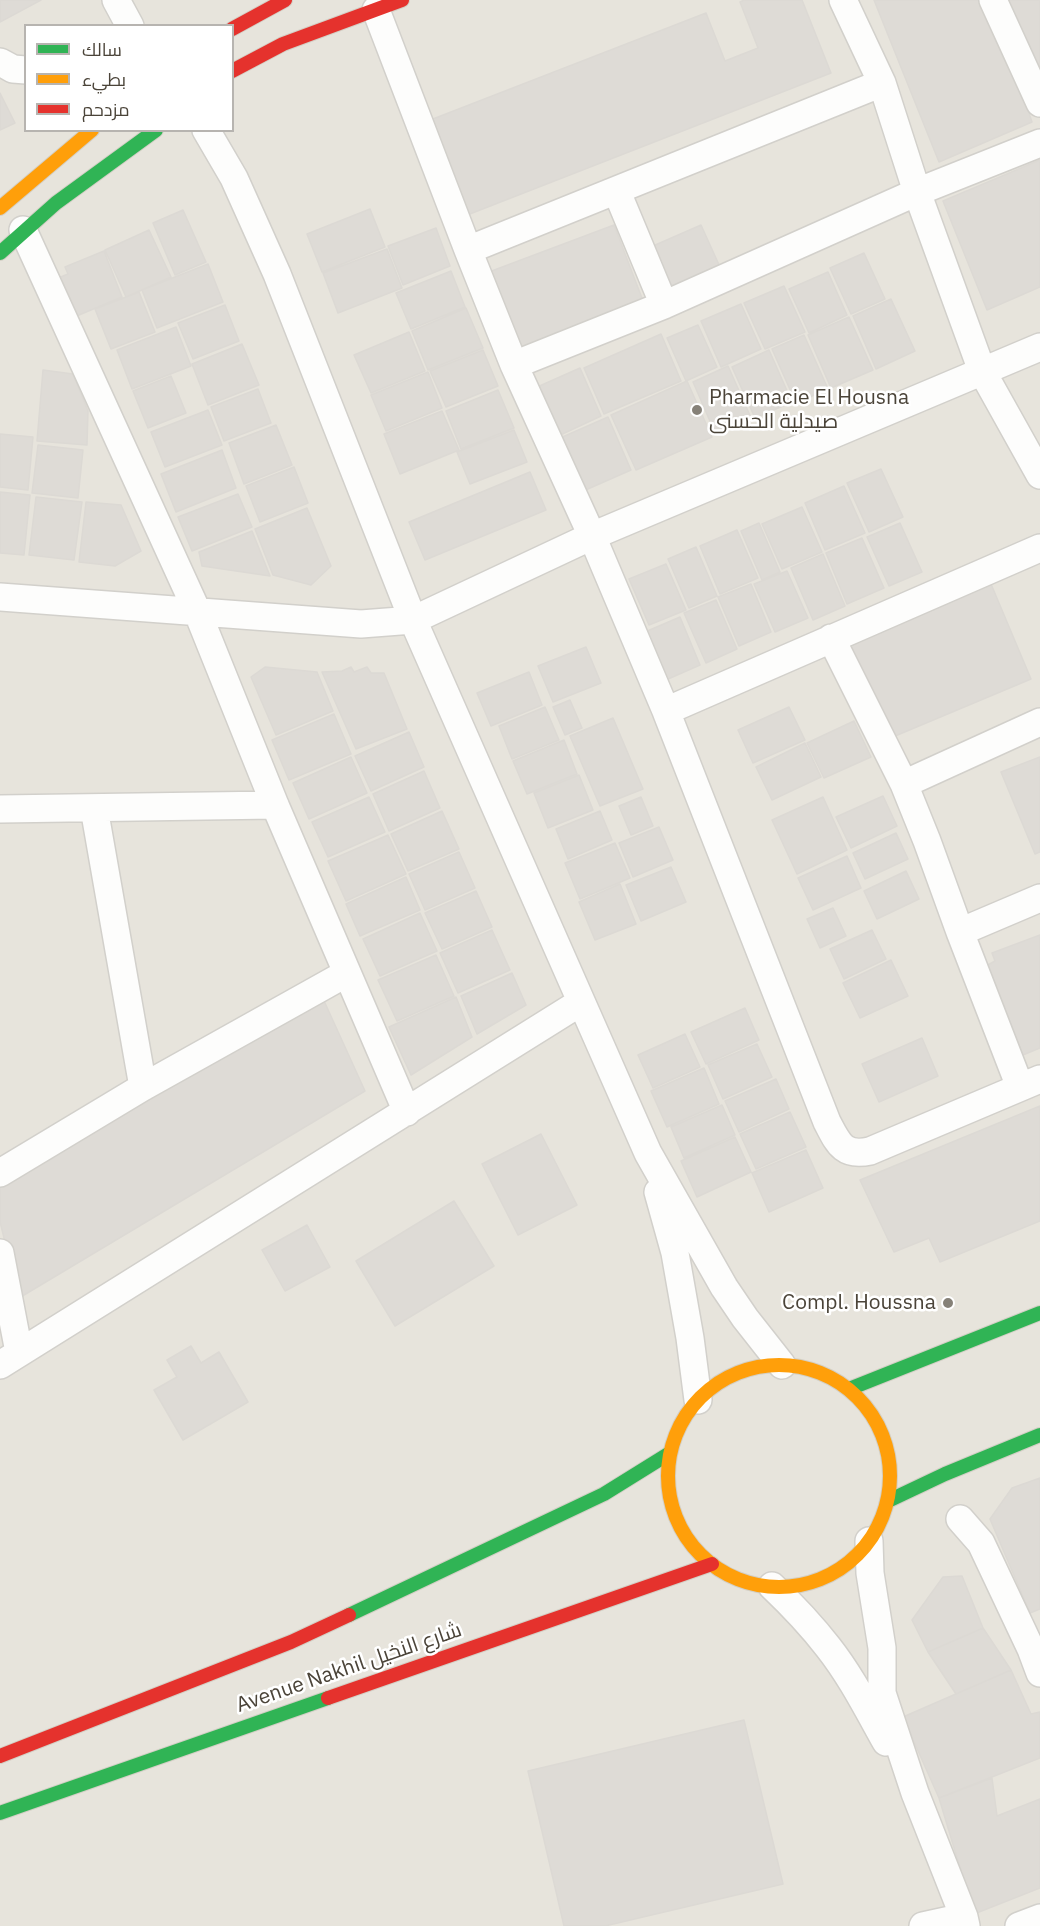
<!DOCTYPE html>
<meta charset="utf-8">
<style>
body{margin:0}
#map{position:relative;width:1040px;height:1926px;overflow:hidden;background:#f4f2ee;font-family:"IBM Plex Sans",Cairo,sans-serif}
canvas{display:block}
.legend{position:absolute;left:24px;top:24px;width:210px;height:108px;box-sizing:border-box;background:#fff;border:2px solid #b7b4b0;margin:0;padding:8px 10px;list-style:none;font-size:18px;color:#4b4439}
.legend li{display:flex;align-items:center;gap:12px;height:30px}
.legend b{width:30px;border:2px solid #b7b4b0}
</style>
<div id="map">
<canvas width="1040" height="1926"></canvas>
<ul class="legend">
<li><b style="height:8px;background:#30b455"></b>سالك</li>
<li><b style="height:8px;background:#ff9f0a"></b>بطيء</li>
<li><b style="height:8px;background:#e5322d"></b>مزدحم</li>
</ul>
</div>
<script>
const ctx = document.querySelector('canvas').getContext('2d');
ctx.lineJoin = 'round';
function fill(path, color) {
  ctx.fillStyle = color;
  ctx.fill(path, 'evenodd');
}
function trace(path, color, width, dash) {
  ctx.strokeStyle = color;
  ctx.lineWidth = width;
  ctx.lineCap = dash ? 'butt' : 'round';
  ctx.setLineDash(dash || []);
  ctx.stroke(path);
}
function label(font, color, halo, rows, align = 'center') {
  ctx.font = font + ' "IBM Plex Sans",Cairo,sans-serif';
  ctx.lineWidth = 5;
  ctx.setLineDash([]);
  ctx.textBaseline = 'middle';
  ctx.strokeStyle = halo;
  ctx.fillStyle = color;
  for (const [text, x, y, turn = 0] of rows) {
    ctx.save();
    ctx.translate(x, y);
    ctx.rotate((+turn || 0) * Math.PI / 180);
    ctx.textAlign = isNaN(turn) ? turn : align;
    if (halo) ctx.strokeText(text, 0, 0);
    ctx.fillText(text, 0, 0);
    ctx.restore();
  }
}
fill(new Path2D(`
 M0,0H1040V1926H0ZM26,26H232V130H26Z`), '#e7e4dc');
const building = new Path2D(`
 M0,0H41L0,22Z
 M744,0H802L831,73L457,219L420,124L706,13L725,61L758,48L740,2Z
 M874,0H990L1032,122L939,162Z
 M1001,0H1040V93Z
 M0,93L15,123L0,130Z
 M1040,160V287L987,310L943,201Z
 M370,209L385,247L322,272L307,234Z
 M183,210L206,262L175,275L153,223Z
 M614,225L645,306L519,353L489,272Z
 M701,225L720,267L672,288L653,246Z
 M436,228L450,266L403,285L388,246Z
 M149,230L171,277L126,297L105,250Z
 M387,249L402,288L338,313L323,273Z
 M104,251L122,297L67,320L51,281L68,274L65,267Z
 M864,253L885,299L851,314L830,268Z
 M208,264L223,302L157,328L142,290Z
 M451,271L465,307L411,329L396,293Z
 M828,272L847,315L809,333L789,289Z
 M784,286L805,332L765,349L744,303Z
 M139,292L155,332L111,349L95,309Z
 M891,299L915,351L876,369L853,316Z
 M741,304L761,349L721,367L701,321Z
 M225,305L239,341L193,359L178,323Z
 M466,308L483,348L428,370L412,331Z
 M849,317L873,370L831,388L808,335Z
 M698,325L717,367L686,381L667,338Z
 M176,327L191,366L132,389L117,350Z
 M409,332L425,371L371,393L354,355Z
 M661,334L681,381L604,414L584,368Z
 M804,335L828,389L796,403L772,349Z
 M242,344L259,385L208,405L192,364Z
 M483,350L498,386L446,407L430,371Z
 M769,350L792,402L755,418L732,367Z
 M728,366L752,420L716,435L693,382Z
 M580,368L601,416L556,437L535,388Z
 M43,370L73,374L88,411L87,445L37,441Z
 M428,372L442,408L386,431L371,395Z
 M171,376L186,413L148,428L133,391Z
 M687,381L712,437L636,470L611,415Z
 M258,389L271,423L224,441L211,407Z
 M498,390L514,428L461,449L446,411Z
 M208,410L222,445L165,467L151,432Z
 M442,411L459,450L400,474L384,434Z
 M608,417L631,470L581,492L558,439Z
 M276,425L292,465L244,484L229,443Z
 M514,430L527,462L470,484L457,452Z
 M0,434L33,437L28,490L0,487Z
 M38,445L83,450L78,498L32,493Z
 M222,450L236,488L176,512L161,474Z
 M294,467L308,503L260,522L246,486Z
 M881,469L903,517L869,532L847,483Z
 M530,472L546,510L425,560L409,522Z
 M844,486L865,533L825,550L805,503Z
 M0,492L30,495L24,555L0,553Z
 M238,494L252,527L192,551L178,517Z
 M36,497L82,502L74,560L29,555Z
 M86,502L121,505L141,551L115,566L79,562Z
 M802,507L822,552L782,569L762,524Z
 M307,508L331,566L311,585L273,575L255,529Z
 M759,523L780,572L762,580L741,531Z
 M900,523L922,572L889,586L867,537Z
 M737,530L758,578L720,594L700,546Z
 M252,531L270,576L202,566L199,552Z
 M862,538L884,588L847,604L826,553Z
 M696,547L717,596L689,608L668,559Z
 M823,554L845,606L813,620L791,568Z
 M666,564L686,610L649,625L629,579Z
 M787,571L808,618L775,632L754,584Z
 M751,584L771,632L739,646L718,597Z
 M991,584L1031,679L888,739L848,644Z
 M716,600L737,649L706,663L684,613Z
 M680,617L700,665L659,683L638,635Z
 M586,647L601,683L553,702L538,666Z
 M265,667L317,672L333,711L276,735L251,677Z
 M351,667L354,672L367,667L371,673H384L407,729L356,749L322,672L342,671Z
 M529,672L542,705L491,726L477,693Z
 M570,700L582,728L565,735L553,707Z
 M545,707L559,740L512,759L499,726Z
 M789,707L805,740L753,763L738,730Z
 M334,714L351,754L289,780L272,740Z
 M613,718L643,789L600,806L570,736Z
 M854,721L871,757L824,778L807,743Z
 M409,732L424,767L371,791L355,756Z
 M564,740L577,774L527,794L513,761Z
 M805,743L821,777L772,800L756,767Z
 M351,757L367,793L309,819L293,783Z
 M1040,757V852L1035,854L1001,772Z
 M424,771L440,808L389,831L373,794Z
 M579,775L593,810L548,828L534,793Z
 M883,796L897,826L851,848L836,817Z
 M369,797L385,832L328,857L312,822Z
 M641,797L653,826L631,835L619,806Z
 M823,797L847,850L797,874L772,820Z
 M442,811L459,849L408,871L391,834Z
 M600,811L612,840L568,859L556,829Z
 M659,827L673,860L633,877L619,843Z
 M896,833L908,859L865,879L853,853Z
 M388,835L406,874L346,901L328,861Z
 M615,843L630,878L580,899L565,863Z
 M459,852L475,888L425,910L409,874Z
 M847,856L861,888L813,910L798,878Z
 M671,867L686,902L641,921L626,885Z
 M906,871L919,899L877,919L864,891Z
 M406,877L420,910L360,936L346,904Z
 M620,884L636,924L595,940L579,902Z
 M476,891L492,927L442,949L425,913Z
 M833,908L846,936L820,948L807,919Z
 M420,913L437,951L380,976L363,939Z
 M492,930L510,970L458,993L440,953Z
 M872,930L886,959L844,979L830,949Z
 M1040,935V1048L1023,1055L986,966L995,961L992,953Z
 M436,955L454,996L397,1021L378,980Z
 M891,960L908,996L860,1018L843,983Z
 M512,973L526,1005L477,1034L461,996Z
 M320,992L365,1091L19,1298L0,1222V1187Z
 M456,997L472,1037L411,1075L389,1027Z
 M745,1008L759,1040L706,1064L691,1032Z
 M685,1034L700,1067L653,1088L638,1055Z
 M922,1038L938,1076L879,1102L862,1064Z
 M757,1044L772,1077L723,1099L708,1065Z
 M704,1068L719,1104L667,1127L651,1091Z
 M776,1079L789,1109L739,1132L725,1101Z
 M722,1105L735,1135L684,1158L671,1127Z
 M1040,1106V1221L940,1262L929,1238L894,1252L860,1180Z
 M790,1112L806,1147L756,1169L740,1134Z
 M541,1134L577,1205L518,1235L482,1164Z
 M735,1137L751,1172L697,1197L681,1161Z
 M806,1150L823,1188L769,1212L752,1173Z
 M454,1201L494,1266L395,1326L356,1261Z
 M307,1225L330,1267L285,1291L262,1250Z
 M191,1346L201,1363L219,1352L248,1402L183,1440L154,1390L177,1377L167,1360Z
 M1040,1478V1609L1030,1613L990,1519L1012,1488Z
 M962,1576L983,1628L928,1652L912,1620L943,1577Z
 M983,1628L1011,1670L956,1694L928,1652Z
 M1011,1670L1031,1714L1040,1712V1758L939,1798L903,1717Z
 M744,1720L783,1884L605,1926H564L528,1771Z
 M992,1778L997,1816L1040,1799V1888L974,1914L939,1798Z`);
fill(building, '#dedbd6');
trace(building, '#dcd9d4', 1.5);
const street = new Path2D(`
 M116,0L130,26
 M843,0L882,83L917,192L982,371L1040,475
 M993,0L1040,103
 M376,10L468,250L514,365L592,536L666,711L827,1122C838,1143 843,1157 870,1151L1040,1079
 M0,62L13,69L26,70
 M206,130L234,178L277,274L413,620L648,1153L724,1287L745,1318L782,1365
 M617,192L664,305
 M23,230L197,611L275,805L407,1112
 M468,250L882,83
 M514,365L664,305L917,192L1040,143
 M0,597L361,624L413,620L592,536L1040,347
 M831,638L904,784
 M666,711L1040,548
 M1040,722L904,784L927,841L960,932L1040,898
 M94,808L143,1087
 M0,809L275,805
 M960,932L1020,1087
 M0,1173L143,1087L347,973
 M658,1192L675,1253L690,1338L698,1400
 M0,1253L19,1352
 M0,1365L581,1002
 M960,1519L981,1543L1031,1649L1040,1673
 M869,1541L870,1573L882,1648V1693L915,1793L964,1917L966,1926
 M772,1586C792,1605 811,1625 828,1647C851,1676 868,1710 886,1742
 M923,1926L964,1917
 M1019,1926L1040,1918`);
const fast = new Path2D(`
 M0,253L56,203L156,130
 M849,1389L1040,1313
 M888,1501L945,1474L1040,1435
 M349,1615L604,1494L670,1453
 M0,1813L328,1698`);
const slow = new Path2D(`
 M0,208L92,130
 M668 1476a111 111 0 1 1 222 0a111 111 0 1 1-222 0Z`);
const jam = new Path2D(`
 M232,29L285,0
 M232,71L283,44L402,0
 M328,1698L712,1564
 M0,1756L291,1642L349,1615`);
trace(street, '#d2d0cb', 30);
trace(fast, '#d3cfc5', 16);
trace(slow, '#d3cfc5', 16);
trace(jam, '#d3cfc5', 16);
trace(street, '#fdfdfc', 27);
trace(fast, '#30b455', 14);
trace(slow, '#ff9f0a', 14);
trace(jam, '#e5322d', 14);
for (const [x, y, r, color] of [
 [697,410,6,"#868178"],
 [948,1303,6,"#868178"]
]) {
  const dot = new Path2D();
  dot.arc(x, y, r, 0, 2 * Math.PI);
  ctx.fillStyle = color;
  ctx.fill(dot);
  trace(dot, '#fff', 2);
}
label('21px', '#4b4439', '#fff', [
 ["Pharmacie El Housna",709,398],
 ["صيدلية الحسنى",709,422],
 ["Compl. Houssna",936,1303,"right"]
], 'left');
label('21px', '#4b4439', '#fff', [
 ["Avenue Nakhil شارع النخيل",349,1668,-19]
]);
</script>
